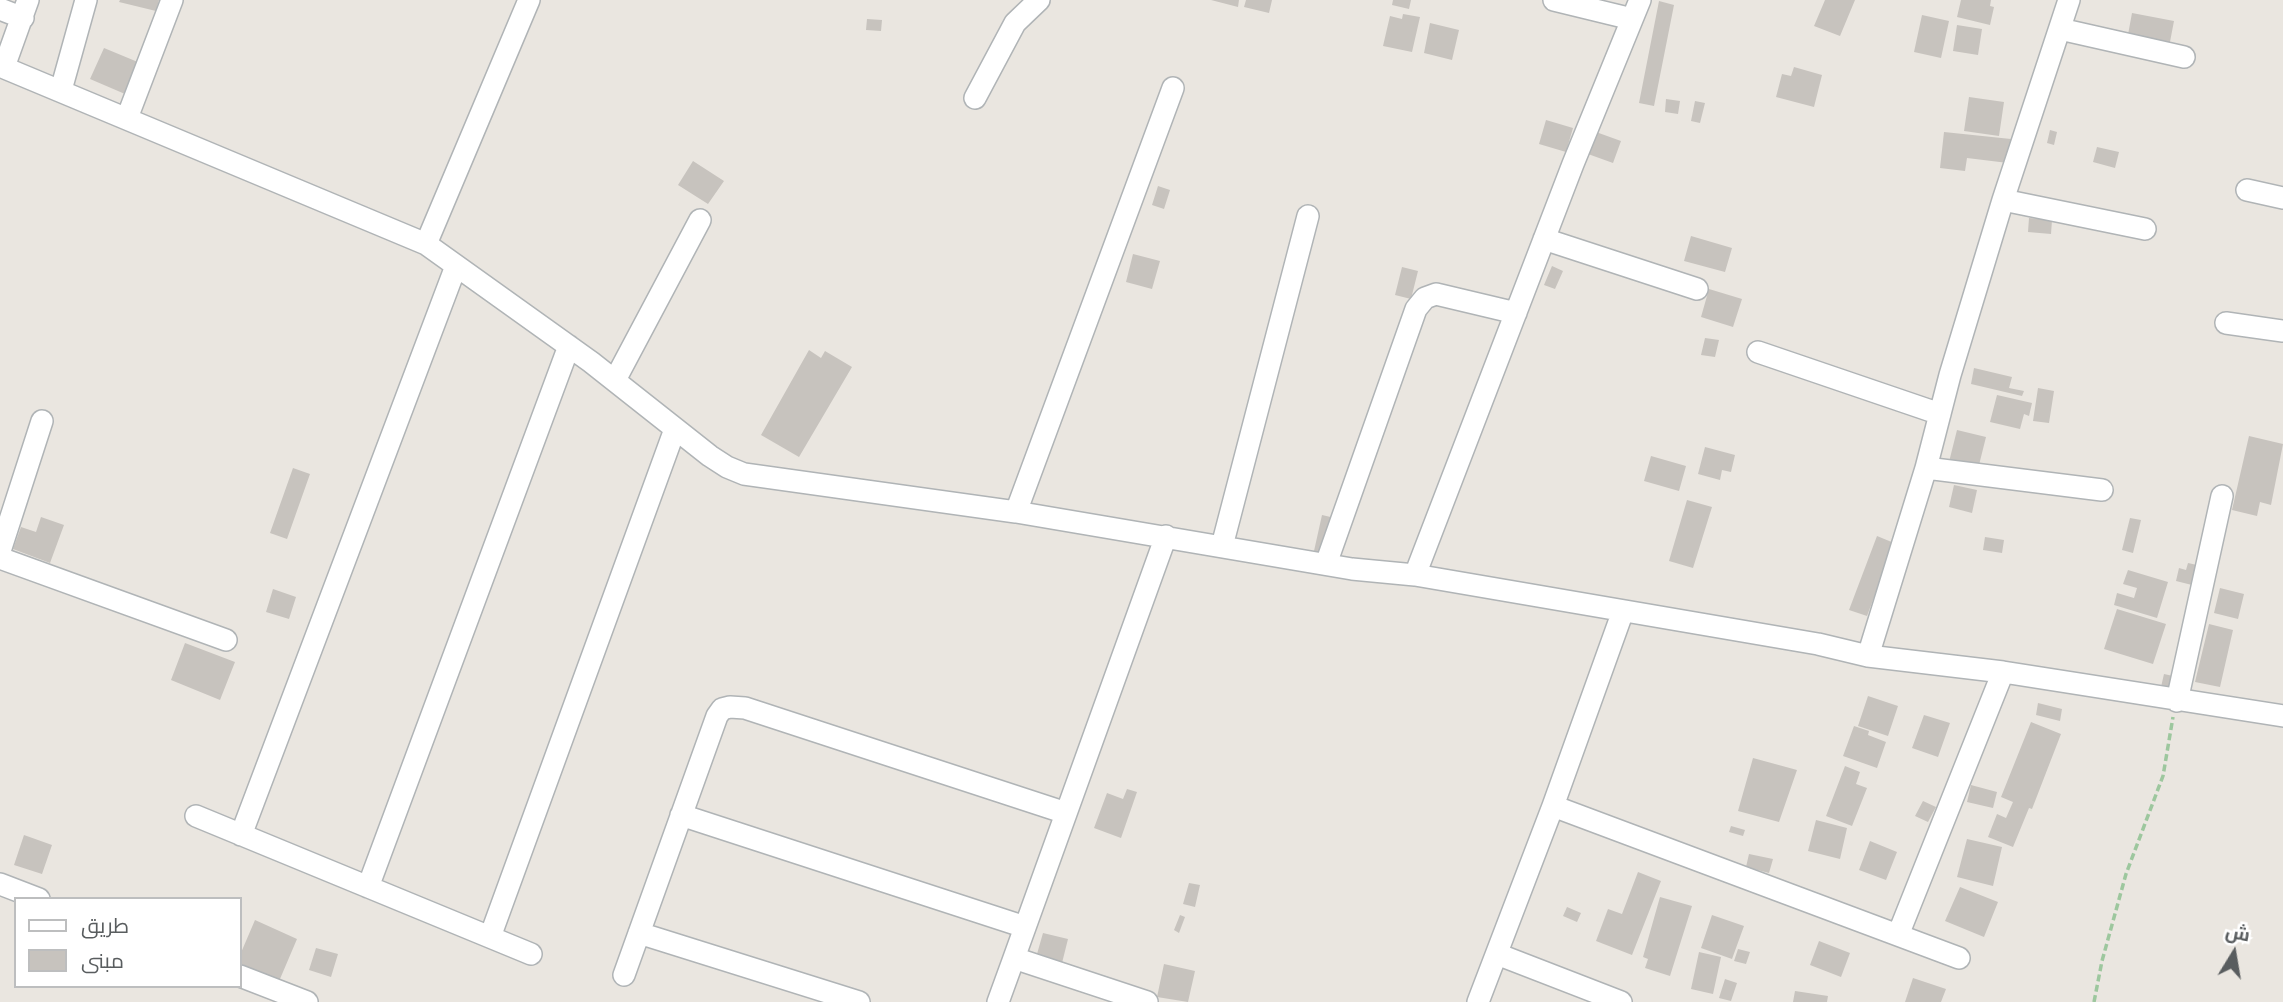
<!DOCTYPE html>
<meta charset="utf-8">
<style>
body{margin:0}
#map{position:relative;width:2283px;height:1002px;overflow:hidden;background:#eae6e0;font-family:"Golos Text",Cairo,sans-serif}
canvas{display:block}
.legend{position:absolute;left:14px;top:897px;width:228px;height:91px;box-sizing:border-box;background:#fff;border:2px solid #bdbebf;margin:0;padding:9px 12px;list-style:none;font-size:21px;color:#595d5f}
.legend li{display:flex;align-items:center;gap:14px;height:35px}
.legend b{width:35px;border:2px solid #bdbebf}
.north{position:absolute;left:2199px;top:918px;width:70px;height:70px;-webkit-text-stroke:5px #fff;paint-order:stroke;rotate:11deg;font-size:19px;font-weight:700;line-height:28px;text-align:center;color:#595d5f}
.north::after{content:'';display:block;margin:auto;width:24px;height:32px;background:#595d5f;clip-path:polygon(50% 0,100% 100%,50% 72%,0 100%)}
</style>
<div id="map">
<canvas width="2283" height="1002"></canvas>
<ul class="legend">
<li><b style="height:9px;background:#fff"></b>طريق</li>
<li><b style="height:19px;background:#c7c3be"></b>مبنى</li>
</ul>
<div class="north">ش</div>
</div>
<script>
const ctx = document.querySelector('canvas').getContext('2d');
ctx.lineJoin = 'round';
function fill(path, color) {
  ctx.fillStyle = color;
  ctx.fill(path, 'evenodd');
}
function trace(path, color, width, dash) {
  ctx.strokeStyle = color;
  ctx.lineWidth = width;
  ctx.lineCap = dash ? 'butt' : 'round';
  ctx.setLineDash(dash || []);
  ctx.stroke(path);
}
fill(new Path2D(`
 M120,0H159L156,11L119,2Z
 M1211,0H1239L1238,7Z
 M1246,0H1272L1269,13L1244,7Z
 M1393,0H1411L1409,9L1392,5Z
 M1825,0H1855L1840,36L1814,26Z
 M1961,0H1991L1990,6L1994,7L1990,25L1957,17Z
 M1659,1L1674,5L1654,106L1639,103Z
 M2132,13L2174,21L2169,47L2127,40Z
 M1403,14L1420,17L1412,52L1383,46L1390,16L1402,19Z
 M1922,15L1949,21L1941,58L1914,52Z
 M867,19L882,20L881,31L866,30Z
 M1430,23L1459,30L1452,60L1424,53Z
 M1957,25L1982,29L1978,55L1953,51Z
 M104,48L145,65L132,97L90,79Z
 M1794,67L1822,75L1814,107L1776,97L1782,74L1791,76Z
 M1969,97L2004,102L1999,136L1964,131Z
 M1666,99L1680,101L1678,114L1665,112Z
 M1695,101L1705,103L1700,123L1691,121Z
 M1546,120L1573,128L1566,152L1539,144Z
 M2050,130L2057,132L2054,145L2047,143Z
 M1596,132L1621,141L1613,163L1588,154Z
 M1944,132L2011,139L2008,163L1967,158L1965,171L1940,168Z
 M2097,147L2119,152L2115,168L2093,162Z
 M693,161L724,181L708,204L678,185Z
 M1158,186L1170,190L1164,209L1152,205Z
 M2029,218L2052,220L2051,234L2028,232Z
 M1691,236L1732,248L1725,272L1684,261Z
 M1133,254L1160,261L1152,289L1126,282Z
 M1552,266L1563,271L1555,289L1544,285Z
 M1402,267L1418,271L1411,299L1395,295Z
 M1709,289L1742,299L1733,327L1701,317Z
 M1705,338L1719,340L1715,357L1701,355Z
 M809,350L821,358L825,351L852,367L799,457L761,435Z
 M1974,368L2012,377L2009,388L2024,391L2022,396L1971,384Z
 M2038,388L2054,391L2049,423L2033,421Z
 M1997,395L2032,403L2029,416L2024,414L2020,429L1990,422Z
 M1957,430L1986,437L1977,473L1948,466Z
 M2249,436L2283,444L2271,505L2260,502L2257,516L2232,510Z
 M1705,447L1735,455L1731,472L1722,470L1720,480L1698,474Z
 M1651,456L1686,466L1679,491L1644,481Z
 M293,468L310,474L287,539L270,533Z
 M1954,485L1977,490L1972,513L1949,507Z
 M1687,500L1712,507L1693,568L1669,561Z
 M1322,515L1335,518L1327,554L1314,551Z
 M41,517L64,525L50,563L13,549L21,527L36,532Z
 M2130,518L2141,520L2133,553L2122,550Z
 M1877,536L1894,543L1867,616L1849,610Z
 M1985,537L2004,540L2002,553L1983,550Z
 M2188,563L2197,565L2192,585L2176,581L2179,568L2186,570Z
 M2128,570L2168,582L2157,618L2114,605L2117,593L2134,598L2137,588L2123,584Z
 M2220,588L2244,594L2238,619L2214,613Z
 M273,589L296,597L289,619L266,612Z
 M2117,609L2166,624L2153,664L2104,649Z
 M2209,624L2233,630L2220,687L2195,682Z
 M185,643L235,662L220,700L171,680Z
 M2164,674L2173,676L2170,689L2161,687Z
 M1868,696L1898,706L1888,736L1858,726Z
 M2038,703L2062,709L2060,721L2036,715Z
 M1924,715L1950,723L1938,757L1912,748Z
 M2031,722L2061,734L2032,809L2029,808L2013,847L1988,837L1997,814L2006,818L2013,802L2001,797Z
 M1854,726L1869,731L1868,735L1886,742L1877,768L1843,756Z
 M1753,758L1797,770L1779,822L1738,811Z
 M1845,766L1860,772L1856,784L1867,788L1852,826L1826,816Z
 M1971,785L1997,792L1993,808L1967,802Z
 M1127,789L1137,792L1121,838L1094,828L1107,793L1123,799Z
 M1923,801L1936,807L1928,822L1915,816Z
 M1816,820L1847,828L1840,859L1808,851Z
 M1731,826L1745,830L1743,836L1729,832Z
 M24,835L52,845L42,874L14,865Z
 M1967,839L2002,847L1993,886L1957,877Z
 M1870,841L1897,852L1886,880L1859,870Z
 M1749,854L1773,859L1769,873L1746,867Z
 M1638,872L1661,881L1632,955L1596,941L1608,909L1622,914Z
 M1189,883L1200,885L1195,907L1183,904Z
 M1960,887L1998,902L1984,937L1945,921Z
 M1660,897L1692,906L1670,976L1645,968L1648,959L1643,957Z
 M1567,907L1581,913L1577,922L1563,916Z
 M1180,915L1185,917L1179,933L1174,930Z
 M1712,915L1744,926L1732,959L1701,948Z
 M255,920L297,939L277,986L240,970V955Z
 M1043,933L1068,939L1061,967L1035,961Z
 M1819,941L1850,953L1841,977L1810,965Z
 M316,948L338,954L331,977L309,970Z
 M1738,949L1750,952L1746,964L1734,961Z
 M1699,952L1721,957L1713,994L1691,989Z
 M1164,964L1195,971L1188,1002L1157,997Z
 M1913,978L1946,989L1941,1002H1905Z
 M1725,979L1737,983L1731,1001L1719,998Z
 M1795,991L1828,996L1827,1002H1793Z`), '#c7c3be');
const minor = new Path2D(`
 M1554,0L1632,19
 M0,9L23,18
 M2060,29L2184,57
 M0,66L426,244L591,362L710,456L727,467L744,474L1016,512L1352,569L1415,575L1818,644L1868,656L2003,672L2283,716
 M4,67L28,0
 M61,90L86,0
 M975,98L1015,23L1039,0
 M127,118L172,0
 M2247,190L2283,198
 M2003,200L2145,229
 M1544,239L1697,289
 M426,244L529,0
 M2226,323L2283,331
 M1758,352L1940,414
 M615,380L700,220
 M1926,468L2102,490
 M1016,512L1173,88
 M1222,546L1308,216
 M0,551L42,421
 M0,558L226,640
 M1326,564L1416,309L1425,298L1436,294L1516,313
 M1415,575L1573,164L1640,0
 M1868,656L1926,468L1950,375L2003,200L2069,0
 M2177,701L2222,496
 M1553,806L1959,958
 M681,815L1025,927
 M196,816L531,954
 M241,835L456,266
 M0,884L39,899
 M368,887L569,346
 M639,933L859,1002
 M1898,935L2003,672
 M490,937L675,429
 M1497,954L1621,1002
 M624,975L717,716L722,709L730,707L745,708L1066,813
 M240,976L307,1002
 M998,1002L1014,958
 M1147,1002L1014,958L1166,536
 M1478,1002L1553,806L1623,611`);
trace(minor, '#b0b4b6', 24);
trace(new Path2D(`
 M2094,1002L2102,961L2126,874L2163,776L2173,717`), '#9dc79e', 3.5, [7, 3.5]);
trace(minor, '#fff', 21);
</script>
